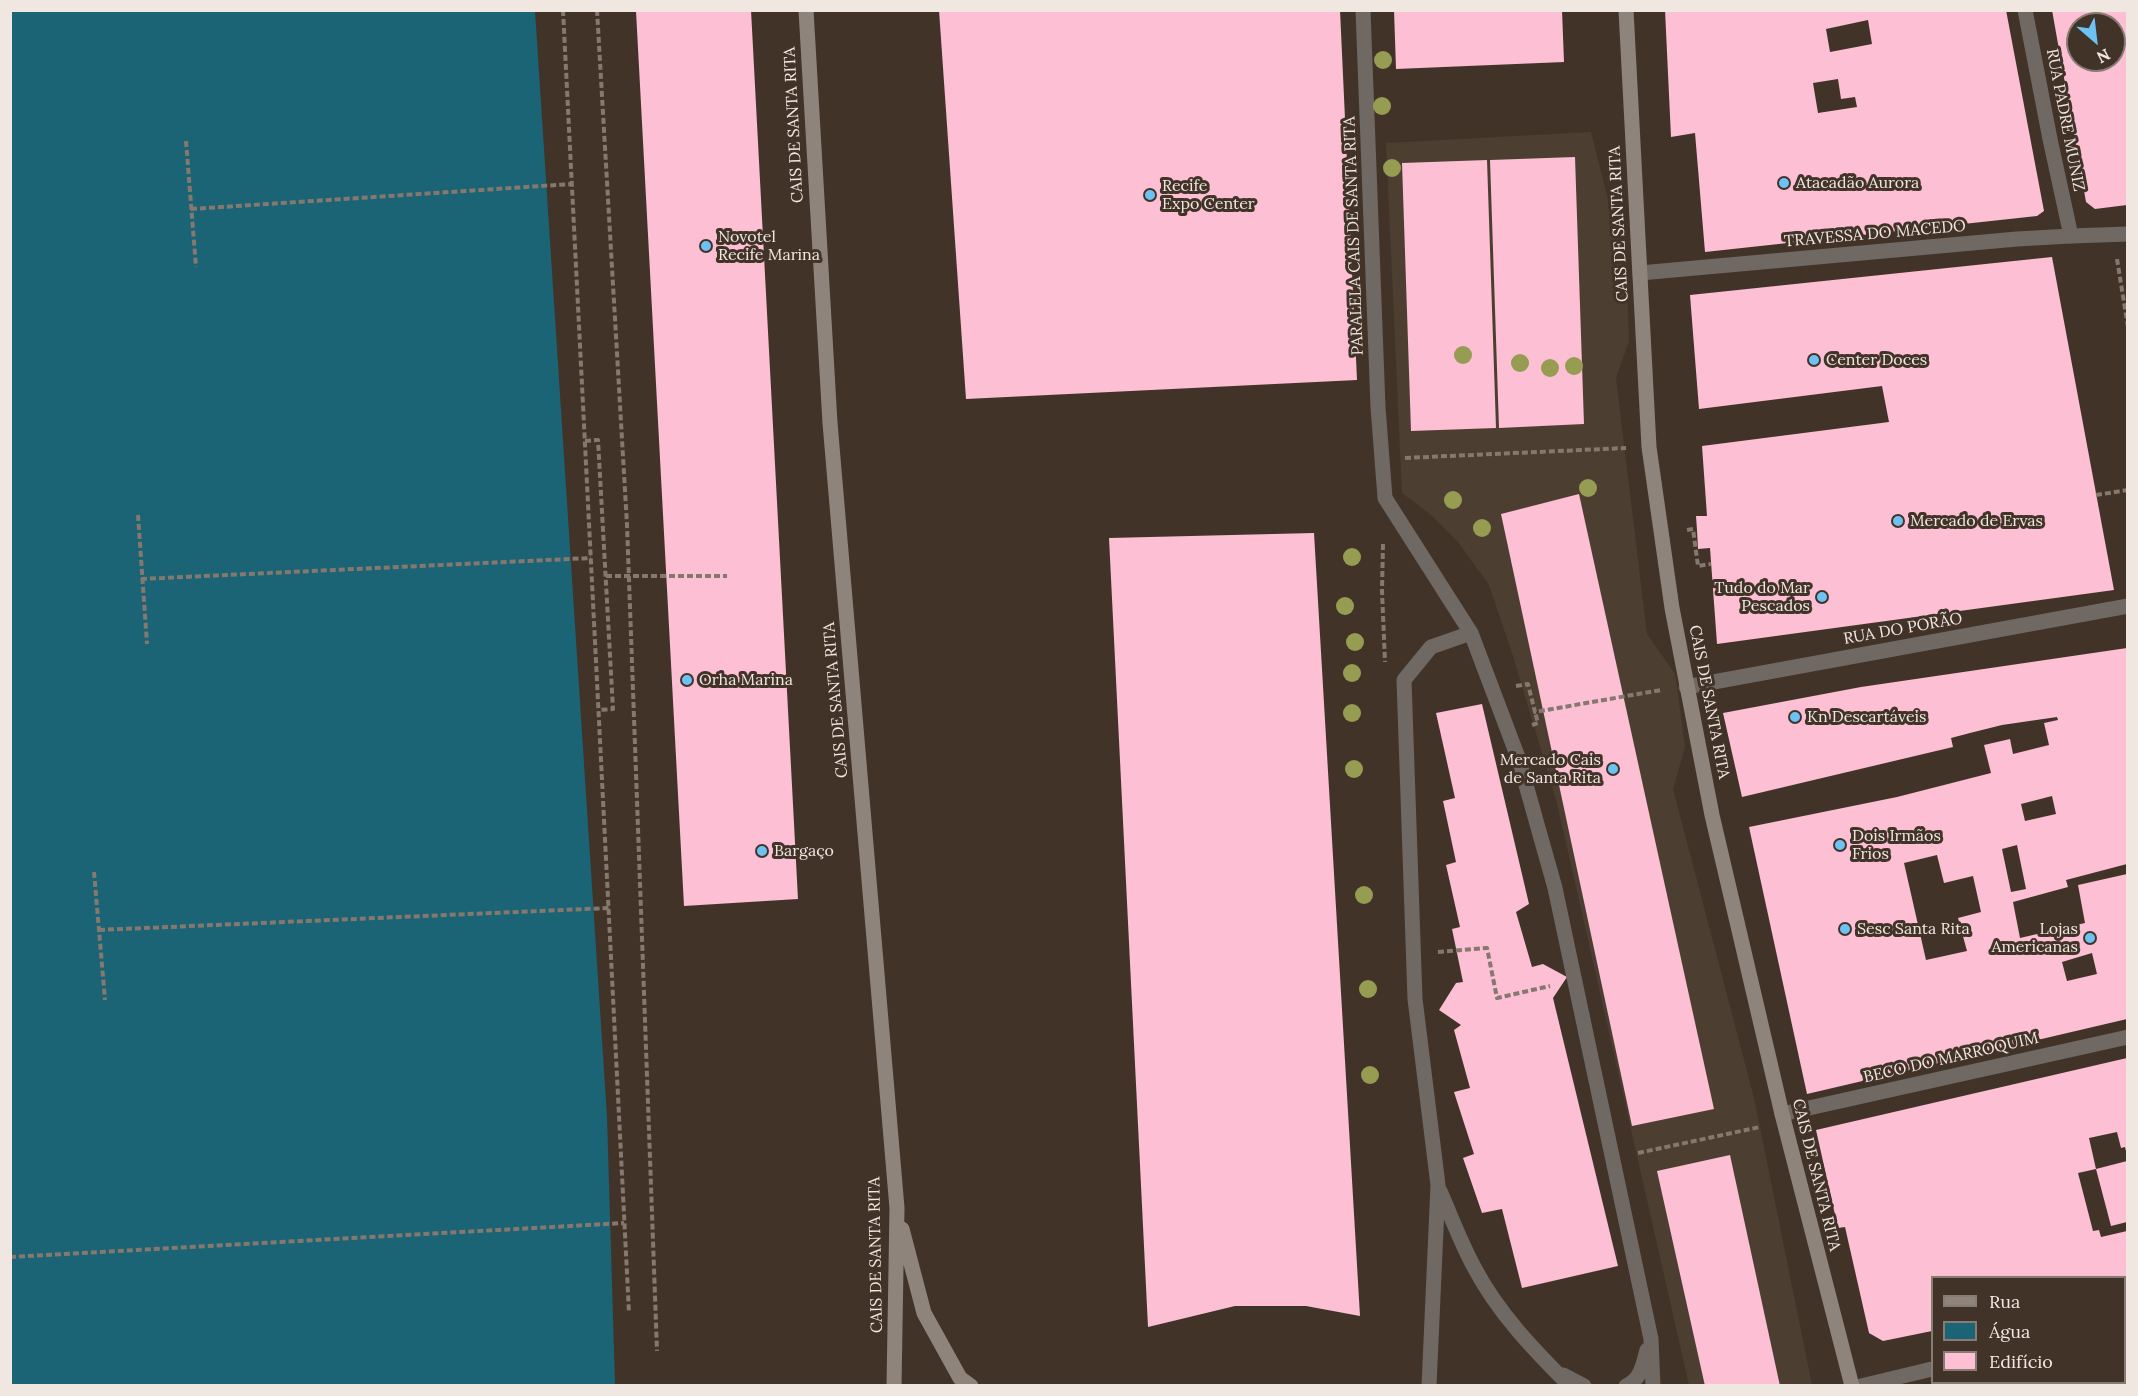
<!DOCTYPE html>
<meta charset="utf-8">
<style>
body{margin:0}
#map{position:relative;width:2138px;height:1396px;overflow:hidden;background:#423329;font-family:Lora,serif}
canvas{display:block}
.frame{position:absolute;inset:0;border:12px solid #f1e7e1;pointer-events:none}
.legend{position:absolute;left:1931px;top:1276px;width:195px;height:108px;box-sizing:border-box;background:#423329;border:2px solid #887b73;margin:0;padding:8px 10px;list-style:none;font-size:18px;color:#f1e7e1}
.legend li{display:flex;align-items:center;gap:12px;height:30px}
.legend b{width:30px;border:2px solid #887b73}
.north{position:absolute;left:2066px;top:12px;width:60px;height:60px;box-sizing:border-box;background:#423329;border:2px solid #887b73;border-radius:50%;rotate:152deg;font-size:16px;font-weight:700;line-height:24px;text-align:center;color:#f1e7e1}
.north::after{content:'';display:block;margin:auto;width:21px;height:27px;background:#6ec2f3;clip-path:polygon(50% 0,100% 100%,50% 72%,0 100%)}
</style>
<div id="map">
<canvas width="2138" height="1396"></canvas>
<div class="frame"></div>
<ul class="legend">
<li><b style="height:8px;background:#8f847b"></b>Rua</li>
<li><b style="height:16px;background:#1b6475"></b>Água</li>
<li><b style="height:16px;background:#fcbfd3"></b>Edifício</li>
</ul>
<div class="north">N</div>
</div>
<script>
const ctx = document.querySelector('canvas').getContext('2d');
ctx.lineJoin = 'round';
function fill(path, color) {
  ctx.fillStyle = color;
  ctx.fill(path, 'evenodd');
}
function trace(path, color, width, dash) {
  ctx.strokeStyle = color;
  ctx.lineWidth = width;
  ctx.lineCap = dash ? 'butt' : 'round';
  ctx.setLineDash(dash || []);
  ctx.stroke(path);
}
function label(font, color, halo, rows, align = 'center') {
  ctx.font = font + ' Lora,serif';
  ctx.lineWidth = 6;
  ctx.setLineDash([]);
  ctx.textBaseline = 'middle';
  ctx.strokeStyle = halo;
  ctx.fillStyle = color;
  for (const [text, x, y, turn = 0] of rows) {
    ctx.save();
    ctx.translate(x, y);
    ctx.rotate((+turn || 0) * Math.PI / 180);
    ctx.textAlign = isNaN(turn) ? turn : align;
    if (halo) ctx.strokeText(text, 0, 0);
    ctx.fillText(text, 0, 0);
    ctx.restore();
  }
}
fill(new Path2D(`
 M1591,132L1617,235L1626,255L1629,341L1616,378L1647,634L1675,674L1677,687L1685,747L1673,789L1754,1098L1812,1385H1689L1557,803L1513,656L1489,585L1458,542L1430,514L1402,493L1386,143Z`), '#4c3f31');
fill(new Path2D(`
 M10,11H535L607,1117L615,1385H11Z`), '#1b6475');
fill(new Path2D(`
 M652,10H751L798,899L684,906L636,11Z
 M939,10H1340L1357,380L966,399Z
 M1394,10H1562L1564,62L1396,69Z
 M1665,10H2006L2044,211L2037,216L1705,252L1695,133L1671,137ZM1868,20L1872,44L1830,52L1826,29ZM1838,79L1841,99L1855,97L1857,107L1818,113L1813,83Z
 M2052,10H2127V205L2095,209L2086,202ZM2078,24H2114V60H2078Z
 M1575,157L1584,424L1499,428L1490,160Z
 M1487,160L1496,428L1411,431L1402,163Z
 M2052,257L2114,590L1717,644L1710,548L1698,549L1697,530L1696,516H1707L1702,446L1889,422L1882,386L1699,409L1690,295Z
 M1579,494L1714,1109L1632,1126L1501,514Z
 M1314,533L1360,1316L1306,1306H1235L1148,1327L1109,538Z
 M2127,648V864L2066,880L2068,887L2013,902L2020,938L2050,931L2085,923L2078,885L2127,874V1019L1807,1094L1749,827L1897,797L1991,773L1984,745L2010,739L2013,754L2049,745L2044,723L2058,720L2057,717L2002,725L1970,733L1951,738L1953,747L1742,797L1723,713L1861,687ZM2052,796L2056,814L2025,821L2021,804ZM2017,845L2026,889L2011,892L2002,849ZM1937,855L1944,883L1973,876L1981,912L1958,918L1967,951L1926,960L1904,863ZM2092,953L2097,974L2067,981L2062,962Z
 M1482,704L1529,904L1516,912L1532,967L1543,964L1567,977L1553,998L1618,1266L1522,1288L1502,1209L1482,1213L1463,1158L1474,1154L1454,1092L1470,1088L1454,1030L1461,1025L1439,1010L1456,983L1463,982L1452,929L1460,927L1446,865L1456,862L1443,801L1455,798L1436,713Z
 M2127,1058V1155L2125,1147L2121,1148L2117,1132L2089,1138L2096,1169L2078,1173L2093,1231L2099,1230L2101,1237L2127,1231V1285L2124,1286V1278H1932V1331L1883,1341L1869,1333L1845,1227L1838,1228L1816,1130Z
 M1730,1155L1780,1386H1705L1657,1171Z
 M2127,1161V1222L2111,1226L2096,1169Z
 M2124,1364H2127V1386H2037L2046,1383H2124Z`), '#fcbfd3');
trace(new Path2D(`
 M563,10L629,1313
 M597,10L627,525L657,1351
 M186,141L196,267
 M191,209L572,184
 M2117,259L2128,327
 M585,441L598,440L613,709L599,710
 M1405,458L1626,448
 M2096,495L2128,490
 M138,515L147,644
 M1687,530L1693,529L1698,566L1711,564
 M1383,544L1382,591L1385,662
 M606,576H727
 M141,579L591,558
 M1516,686L1528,684L1535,712L1661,690
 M1532,725L1538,723L1535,712
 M94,872L105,1000
 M99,930L609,908
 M1438,952L1487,948L1497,998L1550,986
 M1638,1153L1760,1127
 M10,1257L624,1223`), '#85786f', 4, [6, 3]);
trace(new Path2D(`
 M1363,10L1378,407L1385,498L1471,633L1519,760L1555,888L1651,1339L1653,1386
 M1782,1114L2128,1037
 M1440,1191C1451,1216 1461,1243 1474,1267C1498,1313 1534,1350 1570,1386
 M1563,1375L1584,1386
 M1429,1386L1438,1185L1415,999L1404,680L1431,647L1471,633
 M1626,1386C1641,1379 1643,1365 1647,1350`), '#706963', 15);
trace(new Path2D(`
 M1640,273L2017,239L2071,236`), '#706963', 15);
trace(new Path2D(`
 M2025,10L2050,139L2071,236L2128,234
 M1686,687L2128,606
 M2124,1326H2128
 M1861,1386L1932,1369`), '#706963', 15);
trace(new Path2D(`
 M806,10L830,423L897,1208L894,1386
 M1626,10L1649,447L1672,608L1712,815L1782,1114L1852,1386
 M902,1229L924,1313L960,1378L971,1386`), '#8f847b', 15);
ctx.fillStyle = '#969c52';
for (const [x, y] of [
 [1383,60],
 [1382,106],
 [1392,168],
 [1463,355],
 [1520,363],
 [1574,366],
 [1550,368],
 [1588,488],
 [1453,500],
 [1482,528],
 [1352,557],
 [1345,606],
 [1355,642],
 [1352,673],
 [1352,713],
 [1354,769],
 [1364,895],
 [1368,989],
 [1370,1075]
]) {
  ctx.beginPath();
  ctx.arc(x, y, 9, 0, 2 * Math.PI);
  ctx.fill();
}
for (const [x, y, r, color] of [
 [1784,183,6,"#6ec2f3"],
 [1150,195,6,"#6ec2f3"],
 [706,246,6,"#6ec2f3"],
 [1814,360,6,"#6ec2f3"],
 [1898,521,6,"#6ec2f3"],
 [1822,597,6,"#6ec2f3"],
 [687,680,6,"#6ec2f3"],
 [1795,717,6,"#6ec2f3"],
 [1613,769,6,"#6ec2f3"],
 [1840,845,6,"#6ec2f3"],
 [762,851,6,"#6ec2f3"],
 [1845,929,6,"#6ec2f3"],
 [2090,938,6,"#6ec2f3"]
]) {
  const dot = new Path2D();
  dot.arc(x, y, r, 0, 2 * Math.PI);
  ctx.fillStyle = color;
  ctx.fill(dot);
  trace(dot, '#423329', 2);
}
label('16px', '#f1e7e1', '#423329', [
 ["RUA PADRE MUNIZ",2065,120,79],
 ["CAIS DE SANTA RITA",794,125,-93],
 ["CAIS DE SANTA RITA",1619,224,-93],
 ["TRAVESSA DO MACEDO",1875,234,-5],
 ["PARALELA CAIS DE SANTA RITA",1354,236,-92],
 ["RUA DO PORÃO",1903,629,-10],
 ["CAIS DE SANTA RITA",836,700,-95],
 ["CAIS DE SANTA RITA",1709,702,79],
 ["BECO DO MARROQUIM",1951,1058,-13],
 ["CAIS DE SANTA RITA",1816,1175,76],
 ["CAIS DE SANTA RITA",876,1255,-91]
]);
label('16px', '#f1e7e1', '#423329', [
 ["Atacadão Aurora",1796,183],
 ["Recife",1162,186],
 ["Expo Center",1162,204],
 ["Novotel",718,237],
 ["Recife Marina",718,255],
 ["Center Doces",1826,360],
 ["Mercado de Ervas",1910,521],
 ["Tudo do Mar",1810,588,"right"],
 ["Pescados",1810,606,"right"],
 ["Orha Marina",699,680],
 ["Kn Descartáveis",1807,717],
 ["Mercado Cais",1601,760,"right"],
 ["de Santa Rita",1601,778,"right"],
 ["Dois Irmãos",1852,836],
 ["Frios",1852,854],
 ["Bargaço",774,851],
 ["Sesc Santa Rita",1857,929],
 ["Lojas",2078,929,"right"],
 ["Americanas",2078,947,"right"]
], 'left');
</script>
